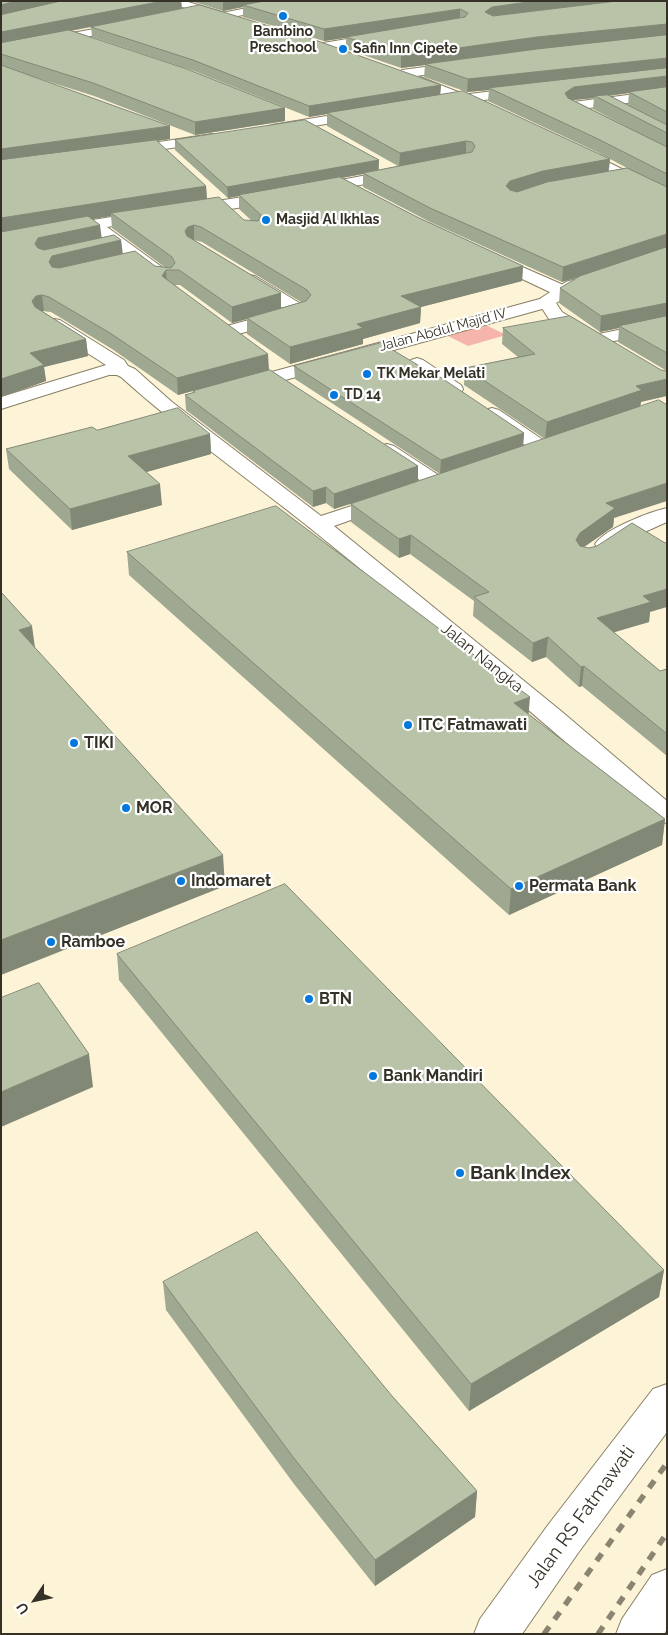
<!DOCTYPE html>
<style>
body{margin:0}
#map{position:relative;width:668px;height:1635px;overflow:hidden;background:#fdf3d7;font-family:Raleway,sans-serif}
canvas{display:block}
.frame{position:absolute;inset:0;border:2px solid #353126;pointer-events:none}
.north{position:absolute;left:10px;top:1575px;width:50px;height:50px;-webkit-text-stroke:4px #fff;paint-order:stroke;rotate:236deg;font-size:14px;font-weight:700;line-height:20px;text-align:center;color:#353126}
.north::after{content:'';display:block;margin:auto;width:18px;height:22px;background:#353126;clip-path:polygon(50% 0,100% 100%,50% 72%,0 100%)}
</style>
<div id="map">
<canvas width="668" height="1635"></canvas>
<div class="frame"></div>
<div class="north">U</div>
</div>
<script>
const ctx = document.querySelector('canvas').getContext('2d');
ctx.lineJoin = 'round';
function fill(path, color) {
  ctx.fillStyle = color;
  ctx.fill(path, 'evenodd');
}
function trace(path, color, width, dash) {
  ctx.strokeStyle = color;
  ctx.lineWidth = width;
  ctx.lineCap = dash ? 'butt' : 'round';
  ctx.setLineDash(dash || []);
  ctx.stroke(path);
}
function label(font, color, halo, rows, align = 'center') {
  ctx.font = font + ' Raleway,sans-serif';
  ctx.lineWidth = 4.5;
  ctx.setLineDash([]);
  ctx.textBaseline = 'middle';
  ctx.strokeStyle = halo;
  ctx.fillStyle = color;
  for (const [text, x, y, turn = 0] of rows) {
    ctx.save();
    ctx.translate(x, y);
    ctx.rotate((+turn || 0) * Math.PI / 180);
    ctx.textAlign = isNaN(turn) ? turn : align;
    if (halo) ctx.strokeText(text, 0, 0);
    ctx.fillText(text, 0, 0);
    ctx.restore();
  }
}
fill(new Path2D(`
 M486,325L506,335L468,346L448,336Z`), '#f5b4ac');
const street = new Path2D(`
 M282,1H306L301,4L222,19L216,16L222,13Z
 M127,23L131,24L133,26L131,28L1,54V46Z
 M383,33L389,37L387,39L323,51L317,47L323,43Z
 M462,62L466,63L468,66L466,69L402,78L396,74L402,70Z
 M526,87L531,88L532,91L531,94L437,106L430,102L437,98Z
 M667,90V98L573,110L566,106L573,102Z
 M363,110L370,114L368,117L272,133L265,129L272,125Z
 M212,134L219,138L217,141L126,155L119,151L126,147Z
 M399,169L404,170L406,173L404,176L277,202L190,215L185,213L182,210L185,207L190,205L277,192Z
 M148,211L153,213L156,216L153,219L107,227L166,270L168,274L166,278H154L91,230L1,245V235Z
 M488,252L568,287L570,291L568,295H556L482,260L480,257L482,254Z
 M249,275L255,276L306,307L309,311L306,315L235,335L229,336L223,335L220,331L223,327L286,310L243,284L241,280L243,276Z
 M547,297L553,298L556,302L553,306L249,390L242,392L235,390L233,386L235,382Z
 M54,319L60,320L124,360L128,366L135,369L172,402L321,516L379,497L386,495L393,497L397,501L393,505L334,526L561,711L667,801V823L657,821C543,722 428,623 310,528C247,478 181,431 121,377L117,375H109L1,409V397L106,365L48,328L45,324L48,320Z
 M667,320V330L595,345L589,344L586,340L589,336Z
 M417,358L423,360L461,385L463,389L461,393L454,395L447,393L411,368L408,364L411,360Z
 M492,408L499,410L549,444L552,448L549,452L542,454L535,452L485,418L482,414L485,410Z
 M387,444L394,446L446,480L449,484L446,488L439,490L432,488L380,454L377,450L380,446Z
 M667,508V522L640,534L614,549L606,551L598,549L595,544C605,529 649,512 667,508Z`);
const secondary = new Path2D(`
 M167,1H185L231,15L233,17L227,20L168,3Z
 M405,71L491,105L493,108L491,111H481L401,78L399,75L401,72Z
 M575,146L667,191V201L570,153L568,150Z
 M667,250V260L578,290L556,303L562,312L598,334L601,338L598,342L592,343L586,342L549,319L538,302L541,298L566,282Z`);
const primary = new Path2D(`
 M667,1384V1432L578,1553L522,1634H474L480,1619L548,1525L653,1389Z
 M667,1569V1629L664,1634H616L622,1619L652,1575Z`);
trace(street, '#877f65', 2);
trace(secondary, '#877f65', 2);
trace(primary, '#877f65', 2);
fill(street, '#fff');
fill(secondary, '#fff');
fill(primary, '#fff');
trace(new Path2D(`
 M544,1634L667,1463
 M598,1634L667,1533`), '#8a8471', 5.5, [9, 9]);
fill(new Path2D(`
 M1,1H181L182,9L441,85L440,95L610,159L609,171L627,168L597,152L488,101L489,90L467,92L424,77L425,65L401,68L346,49V38L324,41L243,17V7L223,11L191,1H667V371L618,342L619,328L600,332L559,303L560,288L579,277L562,282L430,222L363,187V174L342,178L417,217L523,266L522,281L421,307L420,323L363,339V344L290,364L247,334V319L232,323L180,285H175L269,370L178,395L112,349L51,312L42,311L86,339L88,356L44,367L46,381L1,397ZM153,15L91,27L92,37L194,71L309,117L327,114V126L398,166L379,170V160L175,140V150L228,198L239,196V209L252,221L244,220L207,199L206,186L156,141L170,139L28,75L94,96L195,135L285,121V108L71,31ZM629,93L628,105L609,96ZM594,98L593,109L633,130L573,100ZM111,216L112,228L166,268L155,266L122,254L121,240L101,238L92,219ZM194,240L202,242L301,302L281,308V293Z
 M503,328L661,370L641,402L614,518L613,527L584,547L650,612L649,622L613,632L660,671L667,669V756L582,686L579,687L546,657L532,662L473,616L474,601L410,554L399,558L351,522V504L334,509L326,503L313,507L186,410L185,395L194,393L193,391L418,466V481L440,474L295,379L294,366L524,433L523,446L545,439L464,385L465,368L518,357L502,344Z
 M97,430L210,434L211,454L146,472L162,505L72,530L9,469L6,449Z
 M127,552L529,715L665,819L662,845L509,915L129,575Z
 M117,954L664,1270L659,1297L469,1411L119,980Z
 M163,1282L392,1396L477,1491L475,1517L375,1586L294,1484L166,1310Z`), '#9fa890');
fill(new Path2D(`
 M16,1H67L1,16V5Z
 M163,1H181L182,9L1,44V32Z
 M223,1H271L243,5V7L223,11Z
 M535,1H625L484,24L485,12L492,7Z
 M460,9V20L324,41V29Z
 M667,24V36L425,64V65L401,68V56L537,37Z
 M667,58V70L489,88V90L467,92L468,79Z
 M667,76V89L629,92V93L597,97L595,96L594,98L573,100L564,106L565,93L574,87Z
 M441,85L440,96L327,113V114L309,117V106Z
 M285,108V121L195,135V122Z
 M170,126V139L1,163V149Z
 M466,141V155L399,167L400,153Z
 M610,159L608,173L509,195L506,186L510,181L543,171Z
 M379,160L378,171L363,173V174L240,196L239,195V196L228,198L227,187Z
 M206,186L207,201L111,213V216L1,234V218Z
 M100,225L102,240L40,253L35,244L38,238Z
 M194,225V240L188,242L185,231L188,227Z
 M667,234V249L562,282L563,267Z
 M121,240L123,255L54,271L49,262L52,256Z
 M523,266L522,281L421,307L420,323L363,339V344L290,364V347L357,324L401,296Z
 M166,270L167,285L162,276Z
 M281,293V309L247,318V319L232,323V307Z
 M42,295L44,311L38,312L32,301L36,296Z
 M667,303V319L619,326V328L600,332L601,316Z
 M86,339L88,356L44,367L46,381L1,397V379L30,353Z
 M268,354L269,370L178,395L177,378Z
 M667,379V396L641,402L640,407L545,439L547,422L636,386Z
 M524,433L523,446L440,474L441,460Z
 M210,434L211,454L129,477L128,456Z
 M418,466V481L334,509V494Z
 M667,483V501L614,518L613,527L578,551L576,540L580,533L606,503Z
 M160,484L162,505L72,530L70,509Z
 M326,487V503L313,507V491Z
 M411,535L410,554L399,558V539Z
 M667,589V607L650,612L649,622L595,638L597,618L643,596Z
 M32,626L36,655L19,630Z
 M548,637L546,657L532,662L533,643Z
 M584,666L582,686L579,687L581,667Z
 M530,697L528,722L514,703Z
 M665,819L662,845L509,915L511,889Z
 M223,855L225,886L1,975V940Z
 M89,1054L93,1087L1,1127V1092Z
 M664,1270L659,1297L469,1411L471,1384Z
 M477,1491L475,1517L375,1586V1560Z`), '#828876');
const building = new Path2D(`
 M1,1H16L1,5Z
 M61,1H163L1,32V15Z
 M265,1H535L492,7L485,12L493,16L617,1H667V24L537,37L401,56L346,37L465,17L468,13L460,9L324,29L243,5Z
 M200,5L318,41L441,85L309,106L193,60L91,27Z
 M69,30L184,68L285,108L195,122L93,83L1,54V43Z
 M667,35V58L468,79L425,64L537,49Z
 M1,65L170,126L1,149Z
 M667,68V76L574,87L565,93L568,98L667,147V174L598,139L489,88Z
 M667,87V112L629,92Z
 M463,91L610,159L543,171L510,181L506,186L510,190L517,192L547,182L627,168L667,187V234L563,267L430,208L363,173L472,152L475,146L472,142L466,141L400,153L327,113Z
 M608,95L667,125V133L595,96Z
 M305,120L379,160L227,187L175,140Z
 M156,140L206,186L1,218V160Z
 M340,177L417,217L523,266L401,296L421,307L357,324L363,328L290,347L247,318L306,301L311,295L307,290L201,227L194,225L188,227L185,231L187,236L281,293L232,307L179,270H166L162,276L268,354L177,378L110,333L49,297L42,295L36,296L32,301L35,307L86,339L30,353L44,365L1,379V232L88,216L100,225L38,238L35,244L38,248L44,250L114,235L121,240L52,256L49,262L52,267L59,268L135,251L155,266L171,268L175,263L172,257L111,213L219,197L244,220L258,221L261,215L239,195Z
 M667,247V303L601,316L560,288L580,276Z
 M570,316L661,370L667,371V379L636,386L642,390L547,422L465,368L535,354L503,328Z
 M667,316V353L619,326Z
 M381,343L438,377H440L524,433L441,460L294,366Z
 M270,370L418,466L334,494L326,487L313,491L185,395L195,392L193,391Z
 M659,400L667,405V483L606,503L615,508L580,533L576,540L580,546L589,548L597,546L632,523L665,543L667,542V589L643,596L651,602L597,618L660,671L667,669V734L584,666L581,667L548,637L533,643L474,597L489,592L411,535L399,539L351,504Z
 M178,408L210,434L128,456L160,484L70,509L6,449L92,427L97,430Z
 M276,506L530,697L514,703L665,819L511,889L127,552Z
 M1,592L32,626L19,630L223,855L1,940Z
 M285,884L664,1270L471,1384L117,954Z
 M39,983L89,1054L1,1092V998Z
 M257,1232L392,1396L477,1491L375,1560L293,1457L163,1282Z`);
fill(building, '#b9c3a8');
trace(building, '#828876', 1);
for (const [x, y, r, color] of [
 [283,16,5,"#0277de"],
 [343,49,5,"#0277de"],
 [266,220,5,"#0277de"],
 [367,374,5,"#0277de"],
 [334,395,5,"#0277de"],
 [408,725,5,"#0277de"],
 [74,743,5,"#0277de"],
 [126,808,5,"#0277de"],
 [181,881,5,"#0277de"],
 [519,886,5,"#0277de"],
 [51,942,5,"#0277de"],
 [309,999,5,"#0277de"],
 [373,1076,5,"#0277de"],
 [460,1173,5,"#0277de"]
]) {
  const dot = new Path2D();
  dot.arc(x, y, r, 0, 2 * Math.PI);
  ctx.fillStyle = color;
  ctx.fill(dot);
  trace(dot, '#fff', 2);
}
label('bold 14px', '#353126', '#fff', [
 ["Bambino",283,32,"center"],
 ["Preschool",283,48,"center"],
 ["Safin Inn Cipete",353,49],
 ["Masjid Al Ikhlas",276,220],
 ["TK Mekar Melati",377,374],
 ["TD 14",344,395]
], 'left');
label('14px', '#353126', '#fff', [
 ["Jalan Abdul Majid IV",443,330,-15]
]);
label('16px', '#353126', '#fff', [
 ["Jalan Nangka",482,658,39]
]);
label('bold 16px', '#353126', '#fff', [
 ["ITC Fatmawati",418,725],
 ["TIKI",84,743],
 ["MOR",136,808],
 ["Indomaret",191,881],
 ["Permata Bank",529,886],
 ["Ramboe",61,942],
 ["BTN",319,999],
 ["Bank Mandiri",383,1076]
], 'left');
label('bold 19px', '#353126', '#fff', [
 ["Bank Index",470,1173]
], 'left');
label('19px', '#353126', '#fff', [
 ["Jalan RS Fatmawati",581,1517,-54]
]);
</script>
